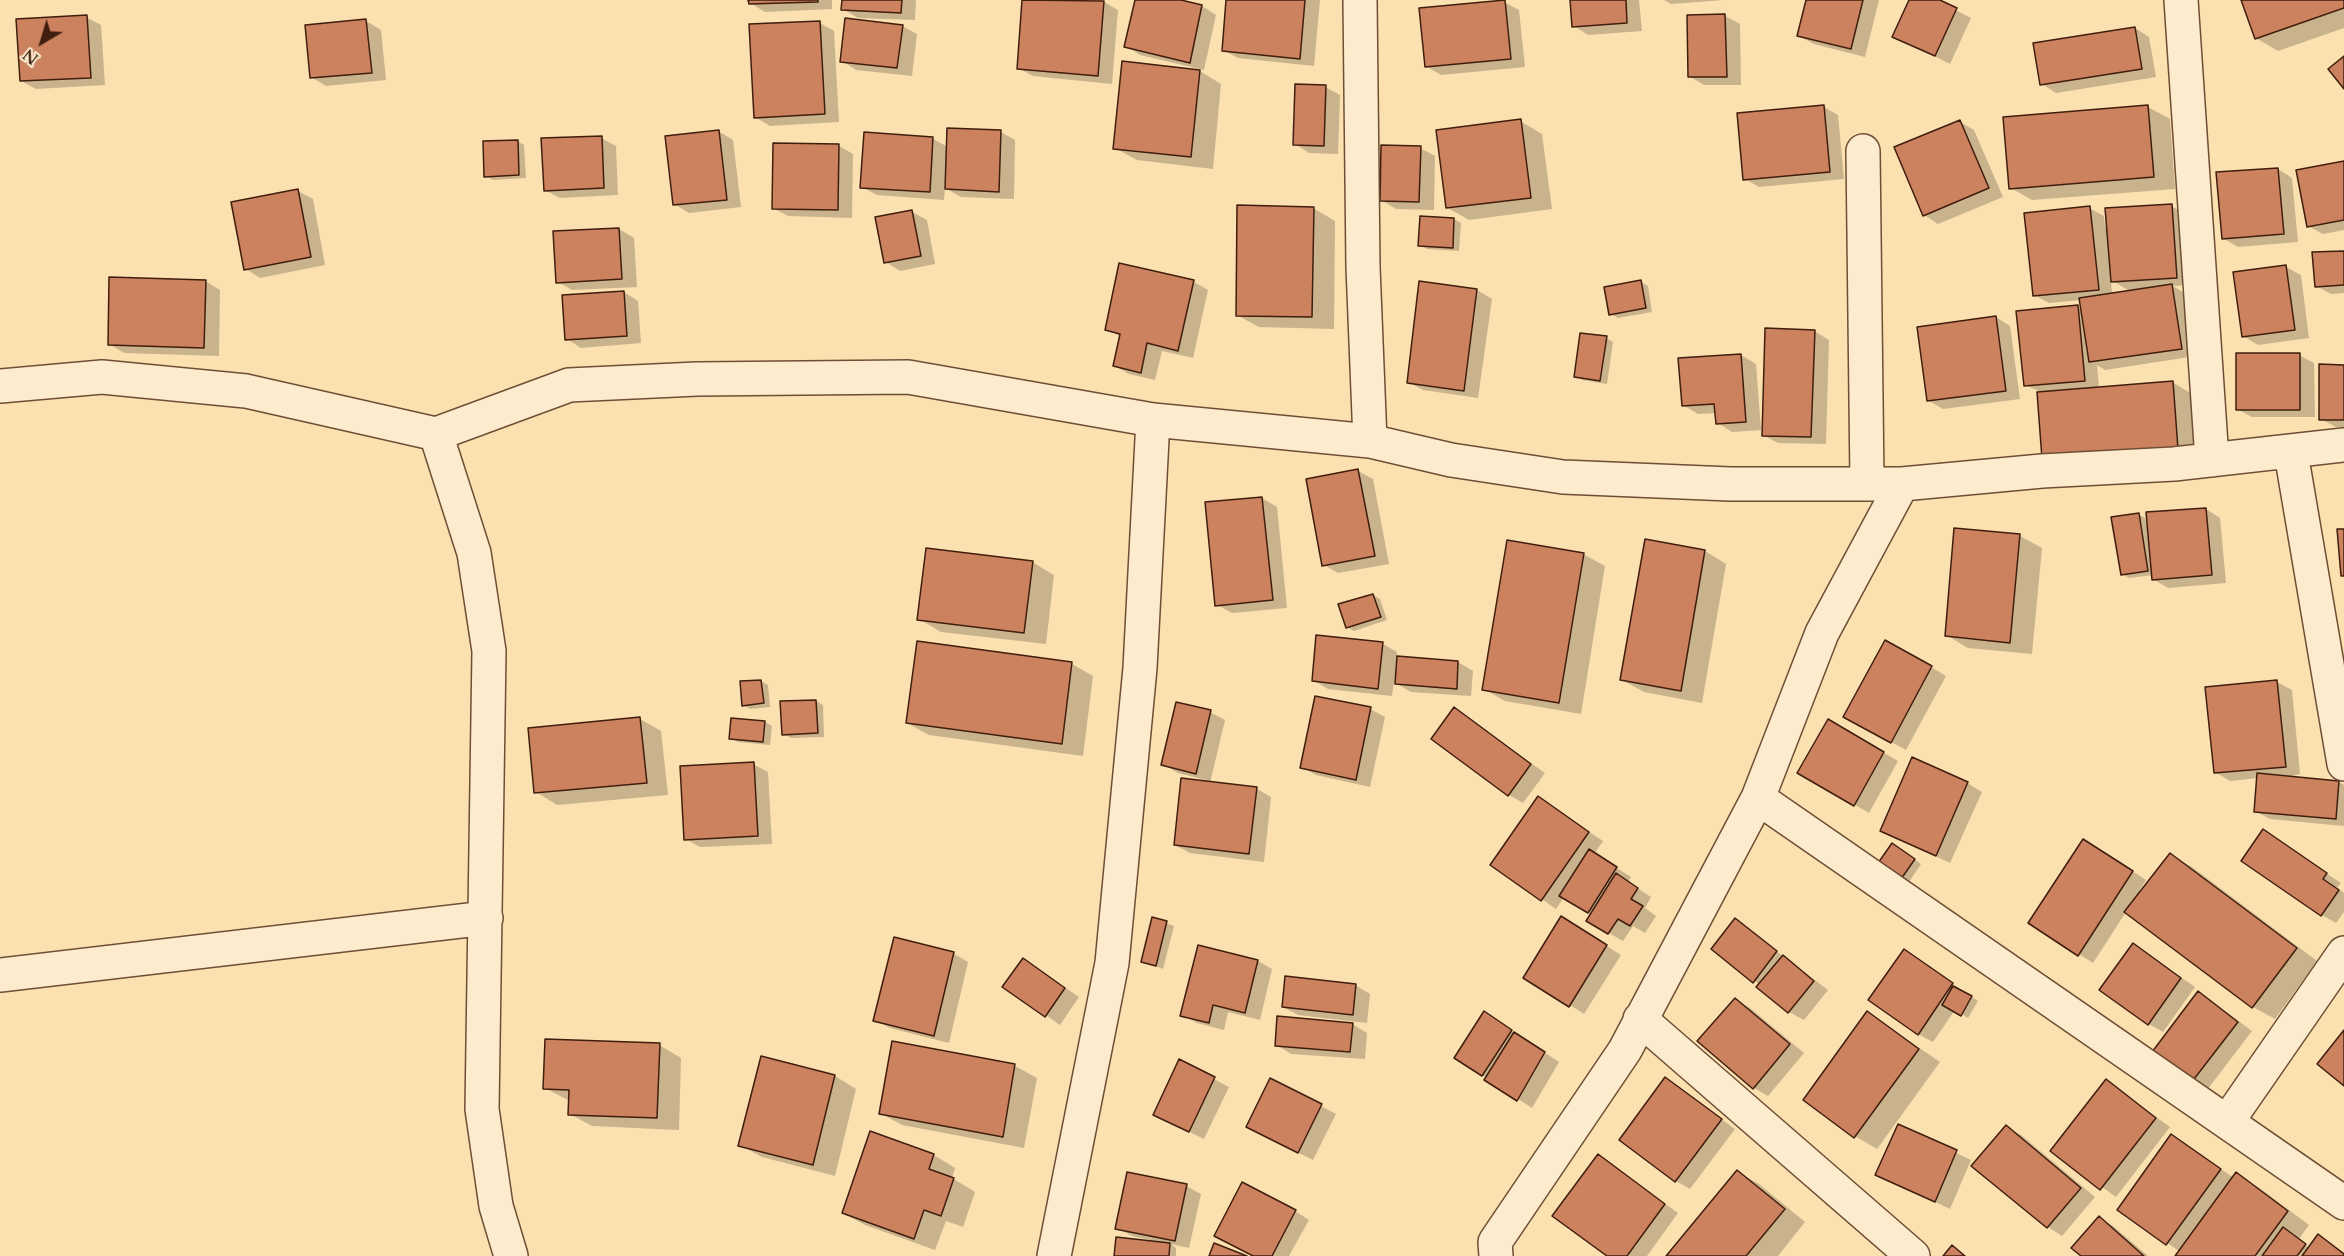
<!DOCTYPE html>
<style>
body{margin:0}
#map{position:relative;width:2344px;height:1256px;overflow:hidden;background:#fbe0b0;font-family:Cardo,serif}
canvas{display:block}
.north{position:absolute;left:12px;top:12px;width:60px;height:60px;-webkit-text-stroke:4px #fcebcc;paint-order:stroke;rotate:218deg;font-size:16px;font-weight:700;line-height:24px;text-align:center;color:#401e0d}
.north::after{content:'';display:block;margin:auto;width:21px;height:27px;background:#401e0d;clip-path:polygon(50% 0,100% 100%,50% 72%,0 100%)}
</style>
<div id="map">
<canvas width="2344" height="1256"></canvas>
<div class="north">N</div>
</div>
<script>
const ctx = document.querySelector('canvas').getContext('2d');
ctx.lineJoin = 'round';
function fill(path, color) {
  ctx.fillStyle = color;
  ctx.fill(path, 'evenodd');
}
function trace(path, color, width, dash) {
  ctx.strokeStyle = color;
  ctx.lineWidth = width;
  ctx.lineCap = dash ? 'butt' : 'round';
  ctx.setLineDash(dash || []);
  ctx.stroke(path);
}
fill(new Path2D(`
 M750,0H832V9L765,12L750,3Z
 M843,0H916L915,20L858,18L843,9Z
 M1023,0L1104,2L1118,10L1112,84L1033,76L1018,68Z
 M1136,0H1175L1202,6L1216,15L1204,70L1140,55L1126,46Z
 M1228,0H1320L1314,66L1238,58L1223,50Z
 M1572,0H1639L1642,31L1588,35L1574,26Z
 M1664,0H1724L1671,4Z
 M1808,0H1879L1865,57L1814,44L1799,36Z
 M1911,0H1936L1971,18L1950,64L1894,36Z
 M2243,0H2344V28L2278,51L2256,38Z
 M1504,2L1519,10L1525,67L1441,75L1426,66Z
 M1725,16L1740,24L1741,85H1704L1689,76Z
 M86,17L101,25L105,85L36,89L21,81Z
 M366,21L381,30L386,80L326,86L311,77Z
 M820,23L834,31L839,122L770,126L755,117Z
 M902,26L917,34L912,76L856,70L842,61Z
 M2135,28L2149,37L2156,77L2056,93L2042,84Z
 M1200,71L1221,84L1213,169L1137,160L1115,148Z
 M1325,87L1340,95L1338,154L1309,153L1295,144Z
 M1824,107L1838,115L1844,179L1759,187L1745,179Z
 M2148,107L2170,119L2175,189L2032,200L2011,188Z
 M1520,121L1542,134L1552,209L1469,220L1448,208Z
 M1960,122L1974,130L2003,197L1938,224L1924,215Z
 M718,131L733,140L741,207L689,213L674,204Z
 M1001,132L1015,140L1014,199L961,197L945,188L944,200L877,195L862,187L933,139L948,147Z
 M601,138L616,146L618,195L560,198L545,190Z
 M517,141L524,145L526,178L493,180L486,176Z
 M839,146L853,154L852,218L788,216L773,208Z
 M1420,148L1435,156L1434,210L1396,209L1381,200Z
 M2344,162V230L2323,234L2308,226Z
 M2278,169L2292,178L2298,242L2238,247L2223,238Z
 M298,191L313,199L325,265L260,278L246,269Z
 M2171,206L2186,214L2191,285L2173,286L2186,294L2196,356L2105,370L2097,365L2099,388L2172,382L2194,395L2199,460L2025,385L2078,307L2082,309L2081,300L2049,303L2034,295L2089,208L2104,216L2105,227ZM2111,280L2131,292L2112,294Z
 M1313,208L1335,221L1334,329L1259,327L1237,315Z
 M912,212L927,220L935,264L900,271L886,262Z
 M1454,219L1461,223L1459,251L1427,249L1420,245Z
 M619,229L634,238L637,287L572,290L558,282Z
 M2344,252V293L2331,294L2316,286Z
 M1120,265L1194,282L1208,290L1193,358L1162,351L1155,380L1129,374L1115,366L1121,337L1107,329Z
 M2286,267L2301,275L2309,338L2258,345L2243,336Z
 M205,281L220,290L219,356L124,353L109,344Z
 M1641,282L1648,286L1652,312L1618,318L1611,314Z
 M1421,283L1477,290L1492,299L1478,398L1423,390L1408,382Z
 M624,292L638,301L641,343L581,348L567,339Z
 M1996,317L2010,326L2020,399L1943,409L1929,401Z
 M1814,331L1829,340L1826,444L1778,443L1763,435Z
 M1606,338L1613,342L1607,384L1582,380L1576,376Z
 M1741,355L1756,364L1761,430L1732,432L1718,423L1717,413L1698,414L1683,405Z
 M2299,355L2314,363L2315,417H2252L2237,409Z
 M2344,366V427H2336L2321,419Z
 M1358,471L1373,479L1389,564L1338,573L1324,565Z
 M1262,498L1277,507L1287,608L1232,613L1217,605Z
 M2206,509L2220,518L2226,583L2168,588L2153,579V575L2129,578L2122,574L2138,514L2145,518L2147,526Z
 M2020,536L2042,548L2032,654L1968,648L1946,635Z
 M1705,551L1726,564L1702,703L1644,692L1622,680Z
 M1583,554L1605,566L1581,714L1505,701L1484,689Z
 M1032,562L1054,575L1046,644L941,632L919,619Z
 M1373,595L1380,599L1387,620L1354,631L1347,627Z
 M1318,636L1383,644L1397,652V657L1458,662L1473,671L1471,696L1411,692L1394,682L1392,696L1328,689L1313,680Z
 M1072,664L1093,676L1083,756L929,735L907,723Z
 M1931,667L1946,676L1906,750L1860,725Z
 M761,681L768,685L770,707L750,709L743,705Z
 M2277,682L2292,690L2300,774L2286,777L2339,782L2344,785V826L2270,819L2255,811L2258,778L2230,781L2215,772Z
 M816,701L823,705L824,737L791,738L784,734Z
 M1370,709L1385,717L1370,787L1316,775L1302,767Z
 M1454,709L1545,773L1523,803L1509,795Z
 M1210,712L1225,720L1210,783L1257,789L1271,797L1264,862L1190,853L1175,845L1210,781L1178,773L1163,764Z
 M640,719L661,731L668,795L557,805L536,792Z
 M733,720L765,722L772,726L770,745L738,742L731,738Z
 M1829,721L1898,761L1869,813L1799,772Z
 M753,764L768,772L772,844L700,847L686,839Z
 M1967,783L1982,792L1950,863L1881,830Z
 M1538,798L1603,841L1594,854L1631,877L1628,882L1651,897L1645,908L1656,916L1645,933L1633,926L1623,941L1609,933L1592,914L1564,897L1556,909L1492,864Z
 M2263,831L2341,883L2337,888L2344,893V912L2336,923L2322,915Z
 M1900,848L1921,864L1907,885L1900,881Z
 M2098,849L2146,880L2139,891L2141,893L2170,855L2192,867L2317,961L2275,1019L2253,1007L2126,912L2093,963L2079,954Z
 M1153,919L1174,926L1163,969L1143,961Z
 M1735,920L1828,990L1804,1020L1789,1012L1758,987L1760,985L1713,949Z
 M1576,927L1621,955L1584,1014L1570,1005Z
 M895,939L954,954L968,962L949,1043L890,1028L875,1020Z
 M2134,945L2195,987L2163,1032L2149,1024Z
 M1905,951L1978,1001L1968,1018L1955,1010L1933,1042L1918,1034Z
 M1024,960L1079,997L1060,1025L1004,986Z
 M1258,961L1272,969L1260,1020L1228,1012L1224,1030L1197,1023L1182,1015Z
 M1355,985L1370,994L1367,1023L1298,1015L1283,1007Z
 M2199,992L2252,1031L2207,1090L2192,1081Z
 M1735,999L1750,1008L1804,1053L1768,1096L1754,1088Z
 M1868,1013L1940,1062L1877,1149L1855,1136Z
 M1498,1022L1559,1062L1532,1108L1456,1058Z
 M1352,1024L1367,1033L1365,1059L1291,1054L1277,1045Z
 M893,1043L1015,1066L1037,1078L1024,1148L902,1125L880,1113Z
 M659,1045L681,1058L679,1130L592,1126L570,1114V1101L545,1088Z
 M1179,1061L1229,1087L1204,1139L1169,1122Z
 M835,1076L856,1089L835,1176L762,1157L740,1145Z
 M1666,1079L1735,1129L1690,1189L1676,1181Z
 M1271,1080L1336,1114L1313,1160L1262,1135Z
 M2106,1081L2170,1127L2116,1197L2052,1151Z
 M1899,1126L1971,1160L1950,1209L1877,1174Z
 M2006,1127L2021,1135L2095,1197L2062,1236L2048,1227Z
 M2172,1136L2234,1178L2236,1174L2258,1187L2309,1225L2298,1240L2311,1249L2318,1236L2344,1253V1256H2177L2179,1251L2119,1210Z
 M934,1155L955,1168L952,1178L975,1192L963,1227L946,1221L935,1250L865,1225L843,1213Z
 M1598,1156L1678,1213L1647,1256H1609Z
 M1737,1172L1759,1184L1805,1222L1778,1256H1668Z
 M1186,1186L1201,1194L1189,1248L1171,1244L1176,1248V1256H1115L1150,1240L1132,1236L1117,1228Z
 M1295,1211L1309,1220L1289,1256H1253Z
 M2099,1218L2113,1226L2148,1256H2083Z`), '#0003');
const building = new Path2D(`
 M748,0H818V2L749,4Z
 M842,0H902L901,13L841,10Z
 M1022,0L1104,1L1098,76L1017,69Z
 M1135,0H1181L1202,5L1190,63L1124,47Z
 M1226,0H1305L1300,59L1222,51Z
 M1505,0L1511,59L1425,67L1419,8Z
 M1570,0H1626L1627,23L1572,27Z
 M1806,0H1863L1851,49L1797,36Z
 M1909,0H1940L1957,8L1935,56L1892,37Z
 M2241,0H2344V8L2255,39Z
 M1725,14L1727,77H1688L1687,15Z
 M87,15L91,78L20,81L16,19Z
 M845,18L903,25L897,68L840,62Z
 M366,19L372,73L310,78L305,25Z
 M820,21L825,114L754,118L749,24Z
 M2135,27L2142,69L2040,85L2033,43Z
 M2344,56V89L2328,69Z
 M1122,61L1200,70L1191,157L1113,149Z
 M1295,84L1326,85L1324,146L1293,145Z
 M1824,105L1830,172L1743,180L1737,113Z
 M2148,105L2154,177L2009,189L2003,117Z
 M1521,119L1531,198L1446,208L1436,130Z
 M1960,120L1989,188L1923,216L1894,147Z
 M947,128L1001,130L999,192L945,189Z
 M719,130L727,200L673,205L665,136Z
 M864,132L933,137L930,192L860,188Z
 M602,136L604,188L544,191L541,138Z
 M518,140L519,175L484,177L483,141Z
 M773,143L839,144L838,210L772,209Z
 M1381,145L1421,146L1419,202L1380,201Z
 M2344,161V220L2307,227L2296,170Z
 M2278,168L2284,234L2222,239L2216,172Z
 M298,189L311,257L244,270L231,202Z
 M2172,204L2177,278L2111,282L2105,208Z
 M1237,205L1314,207L1312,317L1236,316Z
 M2090,206L2099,290L2033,296L2024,213Z
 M912,210L921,256L884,263L875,217Z
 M1420,216L1454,218L1453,248L1418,246Z
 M619,228L622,279L556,283L553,231Z
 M2344,251V285L2315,287L2312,252Z
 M1119,263L1194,280L1178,351L1147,343L1141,373L1113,366L1120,334L1105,330Z
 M2286,265L2295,330L2242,337L2233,272Z
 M109,277L206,280L204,348L108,345Z
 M1641,280L1646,308L1609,315L1604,287Z
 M1419,281L1477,289L1464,391L1407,383Z
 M2172,284L2182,349L2089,362L2079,298Z
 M624,291L627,336L565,340L562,295Z
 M2078,305L2085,381L2024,386L2016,311Z
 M1996,316L2006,391L1927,401L1917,327Z
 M1765,328L1815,330L1811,437L1762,436Z
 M1580,333L1607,336L1600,381L1574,377Z
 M2236,353H2300V410H2236Z
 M1741,354L1746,422L1716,424L1714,404L1682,406L1678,358Z
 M2319,364L2344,365V420H2319Z
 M2173,381L2178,449L2042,459L2037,392Z
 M1358,469L1375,556L1322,566L1306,479Z
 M1262,497L1273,600L1215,606L1205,502Z
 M2206,508L2212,575L2152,580L2146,512Z
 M2139,513L2148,571L2121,575L2111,517Z
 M1954,528L2020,534L2010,643L1945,636Z
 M2337,529H2344V576H2341Z
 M1645,539L1705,550L1681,691L1620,680Z
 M1507,540L1584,553L1559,703L1482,690Z
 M926,548L1033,561L1024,633L917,620Z
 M1373,594L1381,617L1346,628L1338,604Z
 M1316,635L1383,642L1378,689L1312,681Z
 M1885,640L1932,666L1891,743L1843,717Z
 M917,641L1072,662L1062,744L906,723Z
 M1397,656L1458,661L1457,689L1395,684Z
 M761,680L764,703L742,706L740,681Z
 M2277,680L2286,767L2214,773L2205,687Z
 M1315,696L1371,707L1356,780L1300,768Z
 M816,700L818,733L782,735L780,701Z
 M1176,702L1211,710L1196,774L1161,765Z
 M1454,707L1531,764L1508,796L1431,739Z
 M640,717L647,783L534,793L528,728Z
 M731,718L765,721L763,742L729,739Z
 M1828,719L1884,752L1854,806L1797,773Z
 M1912,757L1968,782L1936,856L1880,831Z
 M754,762L758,836L684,840L680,766Z
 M2257,773L2339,781L2336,819L2254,812Z
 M1181,778L1257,787L1249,854L1174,845Z
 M1538,796L1589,832L1541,901L1490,865Z
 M2263,829L2327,873L2323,879L2339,890L2321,916L2241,861Z
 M2083,839L2133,871L2078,956L2028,923Z
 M1892,843L1915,859L1899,882L1876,866Z
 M1589,849L1617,867L1588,913L1559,896Z
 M2170,853L2297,948L2252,1008L2124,912Z
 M1616,873L1638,888L1631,899L1643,906L1630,926L1618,919L1608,934L1586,921Z
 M1561,916L1607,945L1569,1007L1523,978Z
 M1152,917L1167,921L1156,966L1141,962Z
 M1735,918L1777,951L1753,983L1711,949Z
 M894,937L954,952L934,1036L873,1021Z
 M2133,943L2181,978L2148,1025L2099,990Z
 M1198,945L1258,960L1245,1013L1213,1005L1209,1023L1180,1016Z
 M1904,949L1953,983L1918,1035L1868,1000Z
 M1783,955L1814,981L1788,1013L1756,987Z
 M1023,958L1065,988L1045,1017L1002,987Z
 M1285,976L1356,984L1353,1015L1282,1007Z
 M1953,986L1972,996L1961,1016L1942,1005Z
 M2198,991L2238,1022L2191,1083L2152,1052Z
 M1735,998L1790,1044L1753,1089L1697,1041Z
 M1484,1011L1512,1030L1482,1076L1454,1058Z
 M1867,1011L1919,1049L1854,1138L1803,1100Z
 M1277,1016L1353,1023L1350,1052L1275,1046Z
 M2344,1030V1086L2317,1064Z
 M1514,1032L1545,1052L1517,1101L1484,1080Z
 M545,1039L660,1043L657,1118L568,1115L569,1090L543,1089Z
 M892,1041L1015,1064L1003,1137L879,1114Z
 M761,1056L835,1075L813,1165L738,1146Z
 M1179,1059L1215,1077L1189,1132L1153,1115Z
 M1665,1077L1722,1119L1675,1182L1619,1140Z
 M1270,1078L1322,1104L1298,1153L1246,1127Z
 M2106,1079L2156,1118L2100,1190L2050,1151Z
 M1898,1124L1957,1150L1935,1202L1875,1175Z
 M2006,1125L2081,1188L2047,1228L1971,1166Z
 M870,1131L934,1154L929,1169L954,1178L941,1216L924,1210L914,1239L842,1213Z
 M2171,1134L2221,1169L2166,1245L2117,1210Z
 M1598,1154L1665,1204L1627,1256H1607L1552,1216Z
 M1737,1170L1785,1209L1746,1256H1666Z
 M1127,1172L1187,1184L1175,1241L1115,1229Z
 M2236,1172L2288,1211L2255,1256H2175Z
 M1242,1182L1296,1210L1272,1256H1253L1214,1236Z
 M2099,1216L2144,1256H2081L2071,1248Z
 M2283,1227L2306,1244L2297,1256H2262Z
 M2318,1234L2344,1254V1256H2302Z
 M1116,1237L1170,1243L1169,1256H1114Z
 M1214,1243L1247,1256H1209Z
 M1952,1245L1965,1256H1943Z`);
fill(building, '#cc815f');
trace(building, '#401e0d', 1.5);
const minor = new Path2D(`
 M1360,0L1363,267L1370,441
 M2181,0L2212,460
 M1863,151L1867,482
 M0,386L102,377L246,391L436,434L569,385L697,379L908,377L1153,420L1370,441L1451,460L1563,477L1730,484H1902L2042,471L2174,464L2344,445
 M436,434L474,553L489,651L482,1109L496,1206L511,1256
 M2291,453L2344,764
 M1758,798L2344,1203
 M0,975L486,918
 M1640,1019L1913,1256
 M2227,1122L2344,953
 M1054,1256L1112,963L1140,668L1153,420
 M1496,1256L1495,1242L1625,1050L1758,798L1822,633L1902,484`);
trace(minor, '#6f4e36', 36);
trace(minor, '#fcebcc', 33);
</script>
